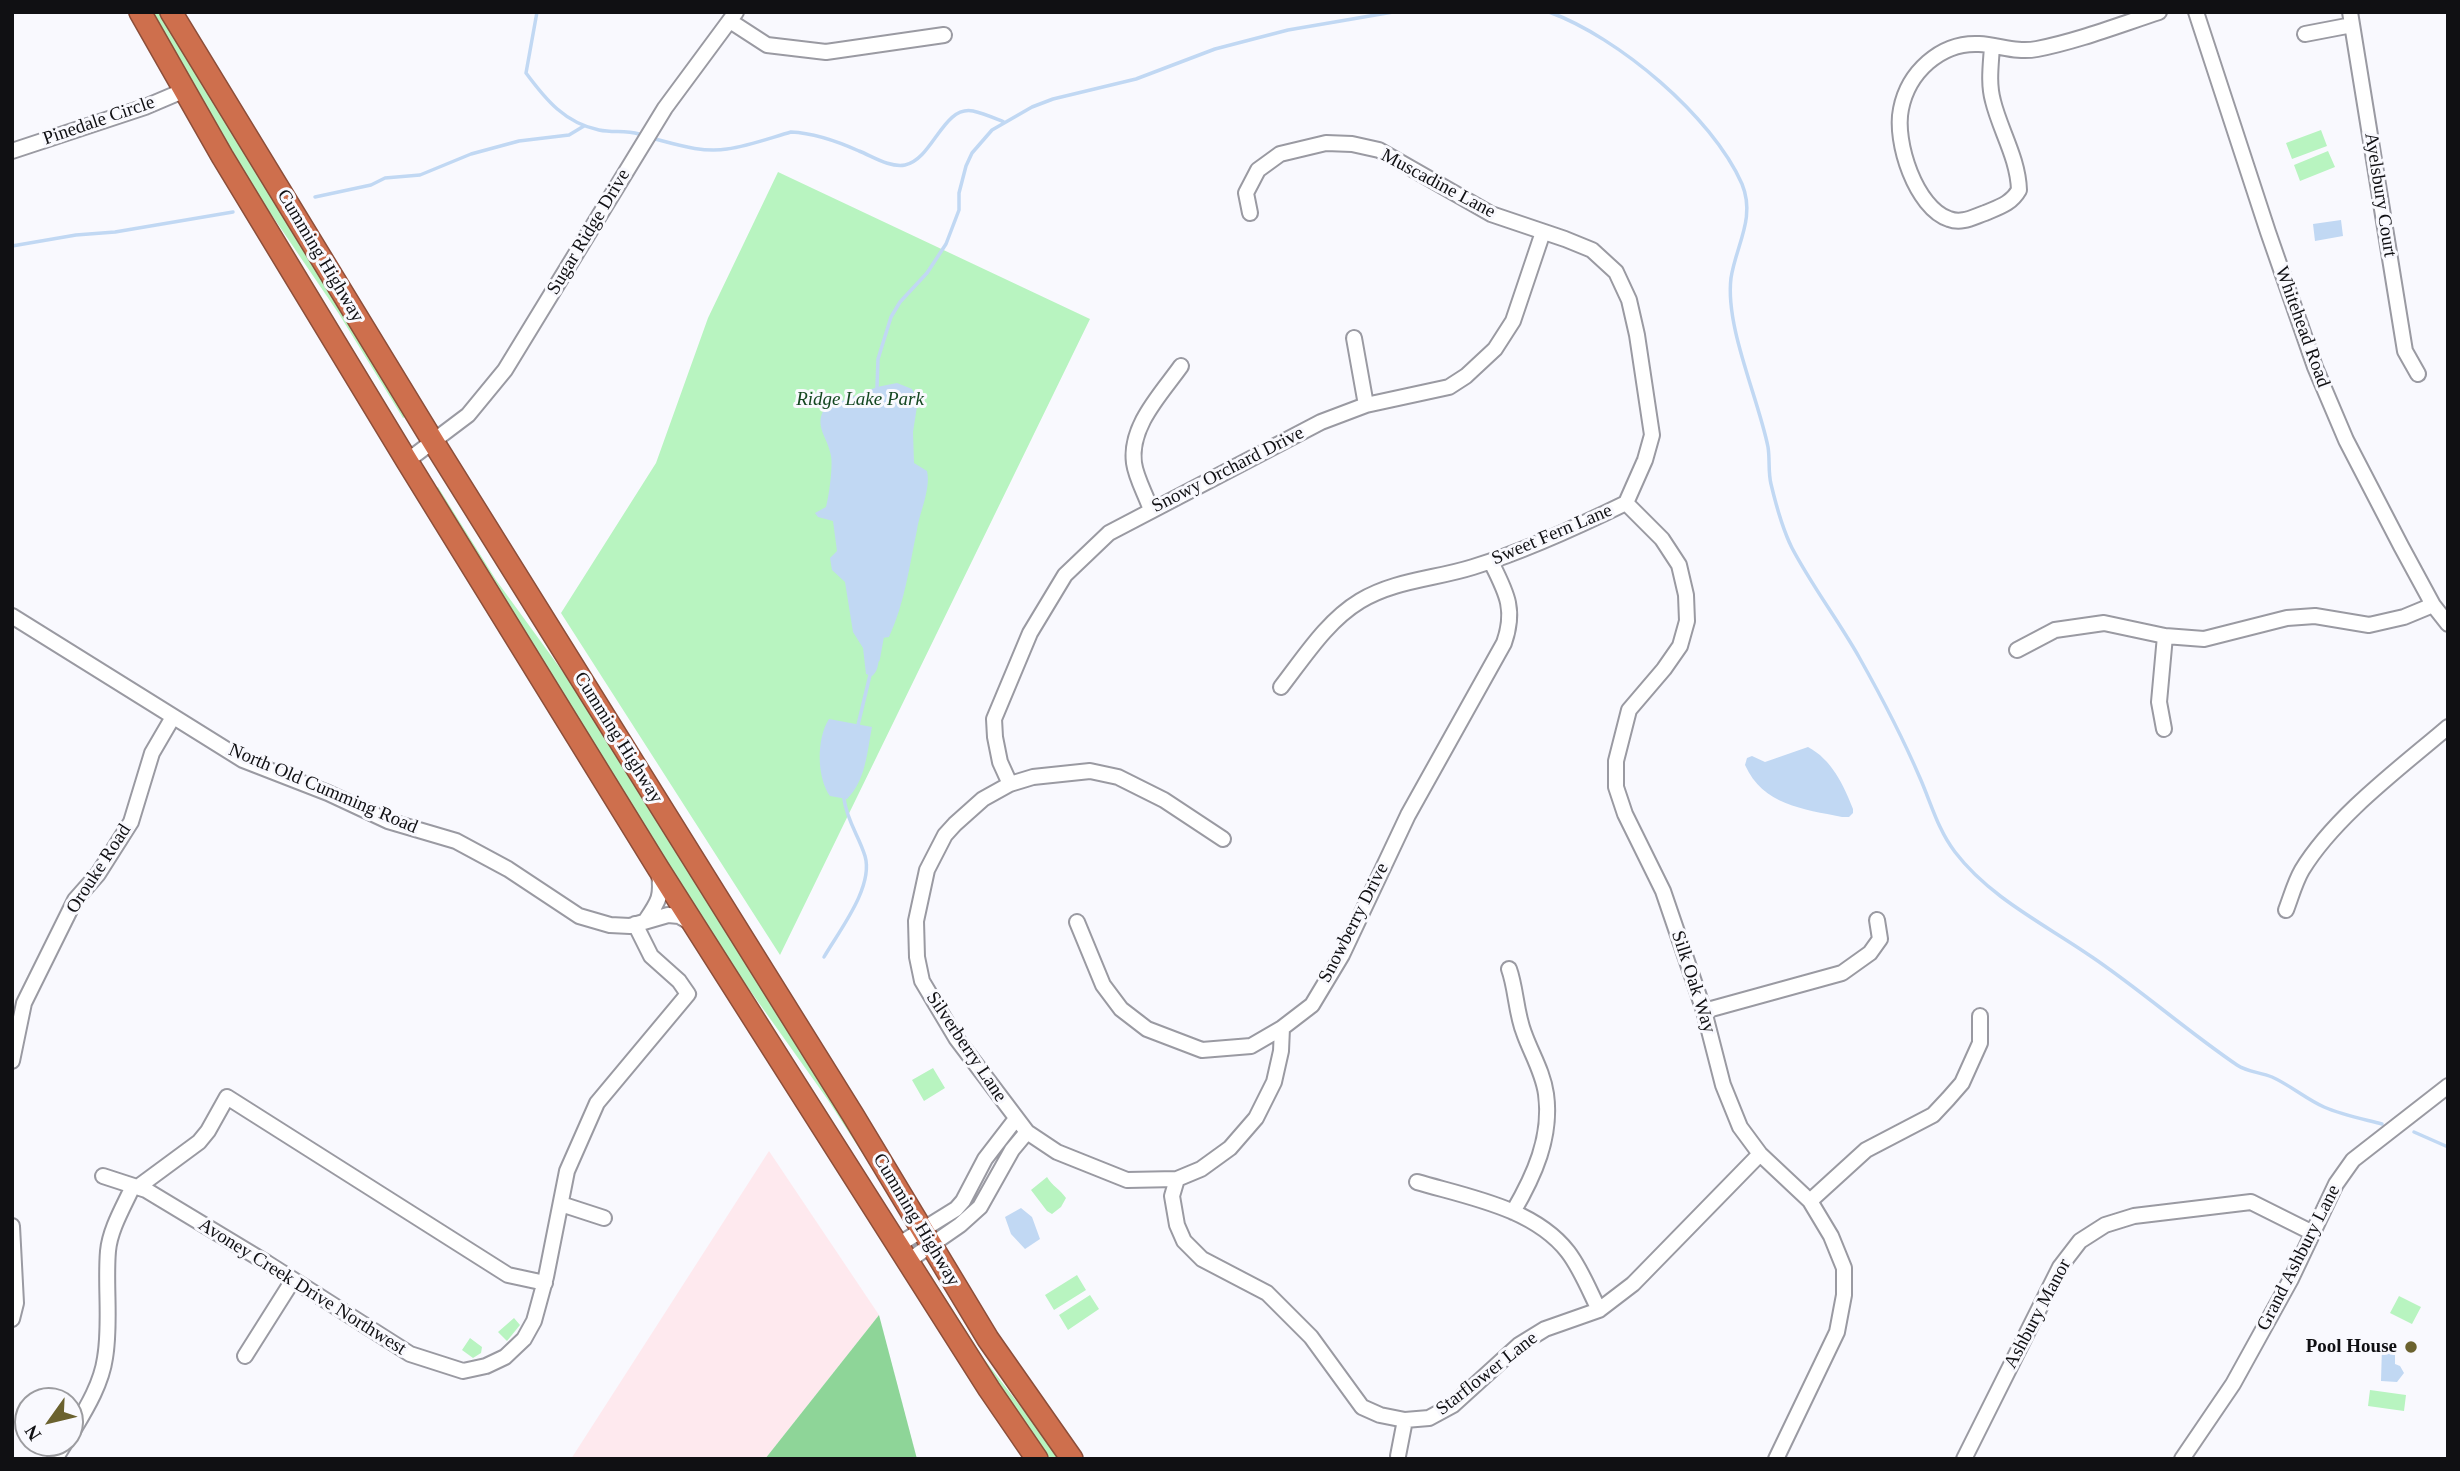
<!DOCTYPE html>
<style>
body{margin:0}
#map{position:relative;width:2460px;height:1471px;overflow:hidden;background:#f9f9fe;font-family:Georgia,serif}
canvas{display:block}
.frame{position:absolute;inset:0;border:14px solid #101013;pointer-events:none}
.north{position:absolute;left:14px;top:1387px;width:70px;height:70px;box-sizing:border-box;background:#f9f9fe;border:2px solid #9c9ca0;border-radius:50%;rotate:236deg;font-size:19px;font-weight:700;line-height:28px;text-align:center;color:#101013}
.north::after{content:'';display:block;margin:auto;width:24px;height:32px;background:#6b622f;clip-path:polygon(50% 0,100% 100%,50% 72%,0 100%)}
</style>
<div id="map">
<canvas width="2460" height="1471"></canvas>
<div class="frame"></div>
<div class="north">N</div>
</div>
<script>
const ctx = document.querySelector('canvas').getContext('2d');
ctx.lineJoin = 'round';
function fill(path, color) {
  ctx.fillStyle = color;
  ctx.fill(path, 'evenodd');
}
function trace(path, color, width, dash) {
  ctx.strokeStyle = color;
  ctx.lineWidth = width;
  ctx.lineCap = dash ? 'butt' : 'round';
  ctx.setLineDash(dash || []);
  ctx.stroke(path);
}
function label(font, color, halo, rows, align = 'center') {
  ctx.font = font + ' Georgia,serif';
  ctx.lineWidth = 6;
  ctx.setLineDash([]);
  ctx.textBaseline = 'middle';
  ctx.strokeStyle = halo;
  ctx.fillStyle = color;
  for (const [text, x, y, turn = 0] of rows) {
    ctx.save();
    ctx.translate(x, y);
    ctx.rotate((+turn || 0) * Math.PI / 180);
    ctx.textAlign = isNaN(turn) ? turn : align;
    if (halo) ctx.strokeText(text, 0, 0);
    ctx.fillText(text, 0, 0);
    ctx.restore();
  }
}
fill(new Path2D(`
 M769,1151L879,1315L765,1459H571Z`), '#fee9ee');
fill(new Path2D(`
 M146,12H159L234,125L407,416L403,418L339,314L218,136Z
 M2321,130L2327,146L2292,159L2286,143Z
 M2328,151L2335,167L2300,181L2294,165Z
 M778,172L1090,319L780,955L561,613L656,463L708,318Z
 M438,487L496,580L603,727L668,827L899,1210L828,1100L729,961L433,490Z
 M933,1068L945,1088L924,1101L912,1080Z
 M1047,1177C1052,1186 1060,1189 1066,1198L1061,1207L1052,1214L1047,1211L1031,1190Z
 M930,1274L984,1359L1061,1459H1046L926,1277Z
 M1077,1275L1086,1290L1054,1310L1045,1295Z
 M1090,1295L1099,1309L1068,1330L1059,1315Z
 M2399,1296L2421,1307L2412,1324L2390,1313Z
 M514,1318L520,1325L507,1341L498,1332Z
 M470,1338L482,1347L481,1353L473,1358L462,1350Z
 M2370,1390L2406,1395L2404,1411L2368,1406Z`), '#b8f4c0');
fill(new Path2D(`
 M879,1315L917,1459H765Z`), '#8ed598');
fill(new Path2D(`
 M2341,220L2343,236L2315,241L2313,224Z
 M897,383L912,389L918,400L913,432L914,463L927,471C931,489 920,511 917,530C909,567 905,602 889,637L882,638C877,650 882,669 872,676L866,674L863,648L853,632L845,582L832,570L830,558L837,551L833,521L818,517L815,513L826,507C829,496 833,467 831,456C828,437 813,426 825,408L877,387Z
 M829,719L872,727C867,752 866,780 847,799L830,796C817,778 816,739 829,719Z
 M1808,747C1831,759 1844,785 1853,809V813L1849,817H1842C1803,809 1763,805 1745,765L1747,758L1752,756L1765,762Z
 M1021,1208L1032,1217L1040,1239L1025,1249L1011,1234L1005,1217Z
 M2382,1346H2397V1350H2395V1364L2400,1366L2404,1373L2397,1382L2381,1381Z`), '#c1d8f3');
trace(new Path2D(`
 M537,12L526,73C546,100 565,123 599,130C613,133 625,130 639,134
 M1549,12C1618,37 1712,116 1742,184C1756,218 1736,245 1731,278C1725,327 1758,397 1768,447C1770,459 1768,472 1771,484C1776,505 1782,528 1792,548C1812,586 1838,620 1859,657C1881,696 1902,736 1920,778C1931,803 1938,830 1955,852C1990,898 2046,925 2092,957C2142,991 2187,1031 2237,1065C2247,1072 2260,1072 2272,1077C2290,1085 2306,1099 2324,1107C2342,1115 2363,1119 2382,1124
 M655,139C678,145 703,153 727,149C748,146 770,138 791,132C813,133 839,142 859,151C872,156 890,168 905,165C933,159 943,105 973,111C983,113 994,118 1004,122
 M315,197L371,185L385,178L420,175L471,154L519,141L569,135L584,126
 M12,246L76,235L115,232L233,212
 M877,387L878,359L891,317L900,302L927,273L946,244L959,210V193L966,166L972,153L992,130L1032,107L1053,99L1136,79L1215,49L1288,30L1393,12
 M878,660L882,638
 M858,725L870,675
 M824,957C839,931 874,887 865,856C859,836 847,821 844,799
 M2414,1132L2448,1147`), '#c1d8f3', 3.5);
const minor = new Path2D(`
 M2196,12L2268,232L2315,367L2346,440L2401,546L2433,605L2448,624
 M2350,12L2405,351L2418,374
 M730,21L767,45L826,52L944,35
 M2305,34L2352,25
 M1992,46C1991,64 1988,83 1993,101C2000,130 2018,158 2019,190C2011,204 1999,207 1985,213C1973,217 1962,224 1949,219C1916,208 1894,142 1901,109C1908,73 1940,42 1979,44C1999,45 2016,53 2037,49C2078,41 2119,25 2159,12
 M12,151L145,107L185,90
 M1250,213L1246,193L1258,170L1280,154L1326,143L1352,144L1379,150L1491,214L1565,239L1592,250L1616,272L1629,300L1637,335L1652,435L1645,460L1626,503C1577,527 1525,551 1473,567C1435,579 1395,580 1360,601C1327,621 1305,656 1281,687
 M1354,338L1366,405
 M407,461L468,415L505,370L665,108L736,12
 M1626,503L1662,539L1679,565L1686,595L1687,621L1680,646L1664,669L1629,710L1616,761V787L1625,814L1663,891L1704,1011L1723,1085L1740,1127L1760,1154L1810,1201L1831,1236L1844,1268V1295L1837,1332L1776,1459
 M1151,510C1146,495 1136,478 1134,463C1129,426 1162,393 1181,366
 M12,616L243,760L328,793L388,821L456,841L508,869L579,916L610,925L630,926L668,915L679,916L691,923
 M2017,650L2055,630L2104,623L2165,636L2204,639L2287,618L2315,616L2369,625L2404,617L2433,605
 M2164,729L2159,702L2165,636
 M1010,784L1000,762L995,737L994,719L1030,633L1065,575L1109,533L1321,422L1366,405L1449,387L1466,376L1495,349L1513,321L1543,232
 M1223,839L1164,800L1118,777L1090,771L1033,777L1010,784L983,799L955,824L945,835L927,870L916,921L917,957L922,981L956,1038L1027,1132L1057,1152L1127,1180L1177,1179L1201,1169L1230,1148L1256,1118L1274,1082L1281,1051L1282,1028
 M2286,910C2291,897 2295,882 2302,870C2335,816 2400,768 2448,727
 M646,920C659,901 662,896 659,873
 M1077,922L1103,985L1121,1009L1147,1029L1202,1050L1251,1046L1282,1028L1312,1005L1342,955L1408,815L1504,643C1516,609 1506,592 1491,562
 M1509,969C1516,988 1516,1013 1524,1033C1531,1053 1543,1072 1546,1094C1552,1137 1534,1176 1513,1212
 M1704,1011L1842,973L1870,953L1880,939L1877,920
 M12,1061L24,1003L75,900L98,874L131,822L152,753L173,717
 M103,1176L146,1190L267,1263L410,1354L463,1371L486,1366L505,1357L524,1339L534,1321L546,1277L567,1171L597,1103L688,994L679,981L651,956L635,924
 M1177,1179L1172,1196L1177,1225L1184,1241L1202,1259L1267,1293L1311,1337L1362,1407L1380,1415L1405,1420L1429,1418L1453,1405L1519,1345L1545,1329L1599,1310L1633,1284L1760,1154
 M1417,1182C1468,1197 1534,1208 1568,1252C1581,1269 1590,1292 1599,1310
 M138,1187L199,1142L208,1131L227,1097L508,1275L545,1283
 M1810,1201L1866,1150L1933,1115L1948,1099L1962,1083L1980,1043V1016
 M561,1204L604,1218
 M12,1226L16,1303L12,1319
 M898,1245L956,1209L963,1201L985,1159L1015,1120
 M908,1261L960,1225L980,1207L1012,1150L1027,1132
 M245,1356L293,1280
 M70,1436C84,1412 101,1386 105,1358C111,1323 105,1286 108,1251C110,1229 124,1206 133,1186
 M1398,1456L1405,1420
 M55,1459L65,1443
 M1964,1459L2060,1267L2080,1241L2105,1225L2134,1216L2251,1202L2313,1233
 M2182,1459L2233,1384L2291,1279L2336,1184L2353,1160L2448,1086`);
const highway = new Path2D(`
 M140,12L222,156L407,461L658,868L989,1389L1037,1459
 M171,12L434,443L853,1115L988,1339L1072,1459`);
trace(minor, '#9a9aa2', 18);
trace(highway, '#8c4e39', 24);
trace(minor, '#fff', 14);
trace(highway, '#ce6f4d', 21);
for (const [x, y, r, color] of [
 [2411,1347,7,"#6b622f"]
]) {
  const dot = new Path2D();
  dot.arc(x, y, r, 0, 2 * Math.PI);
  ctx.fillStyle = color;
  ctx.fill(dot);
  trace(dot, '#f9f9fe', 2.5);
}
label('19px', '#101013', '#f9f9fe', [
 ["Pinedale Circle",99,121,-19],
 ["Muscadine Lane",1438,184,28],
 ["Ayelsbury Court",2380,195,81],
 ["Sugar Ridge Drive",589,232,-59],
 ["Cumming Highway",320,256,59],
 ["Whitehead Road",2302,327,70],
 ["Snowy Orchard Drive",1228,470,-27],
 ["Sweet Fern Lane",1552,535,-23],
 ["Cumming Highway",618,738,58],
 ["North Old Cumming Road",323,789,23],
 ["Orouke Road",99,869,-57],
 ["Snowberry Drive",1354,923,-63],
 ["Silk Oak Way",1693,982,72],
 ["Silverberry Lane",966,1047,56],
 ["Cumming Highway",916,1220,59],
 ["Grand Ashbury Lane",2299,1258,-63],
 ["Avoney Creek Drive Northwest",302,1287,32],
 ["Ashbury Manor",2038,1314,-62],
 ["Starflower Lane",1487,1374,-38]
]);
label('italic 19px', '#144720', '#f9f9fe', [
 ["Ridge Lake Park",860,400]
]);
label('bold 19px', '#101013', '#f9f9fe', [
 ["Pool House",2397,1347]
], 'right');
</script>
